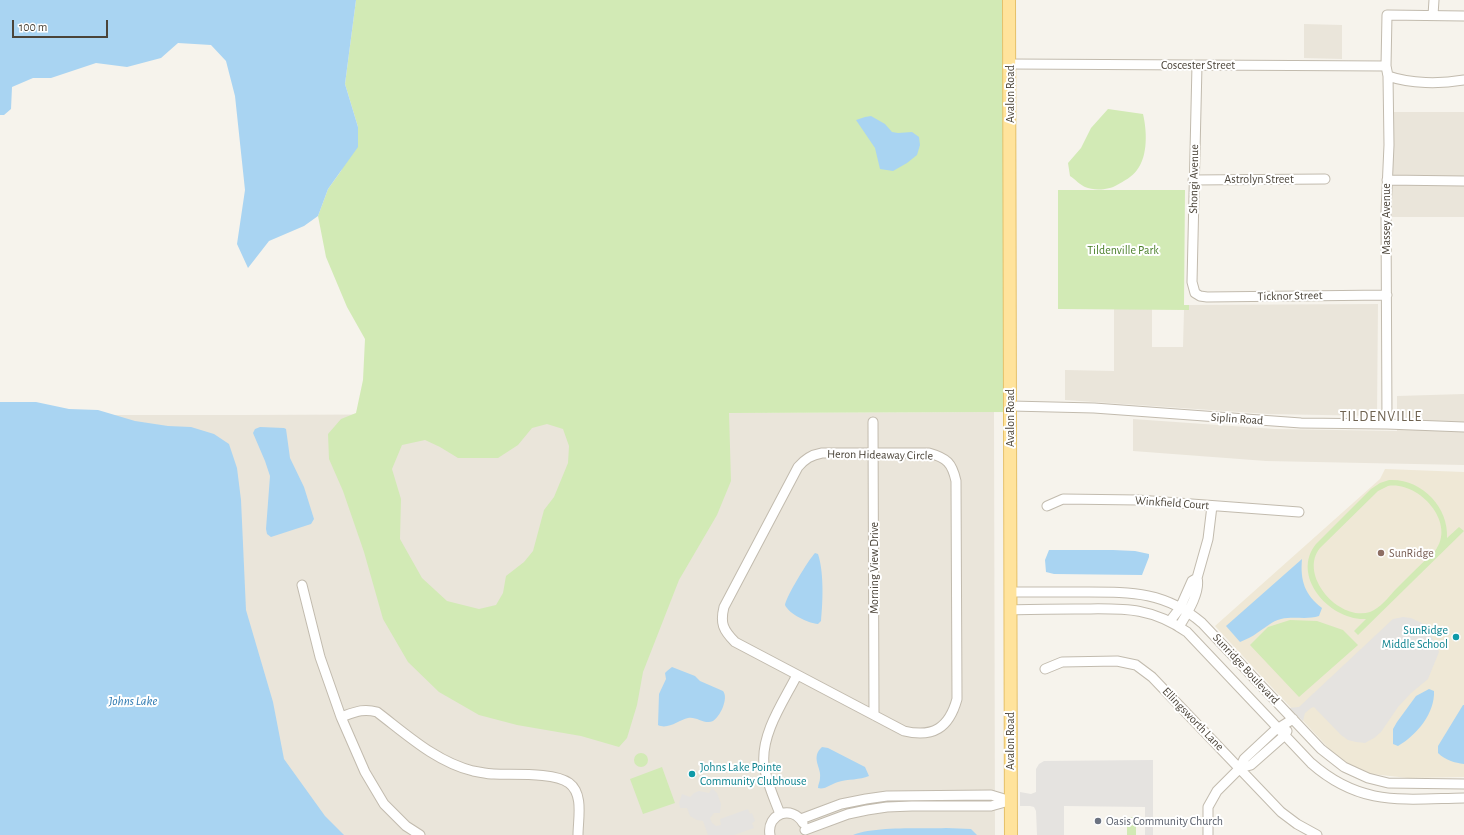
<!DOCTYPE html>
<style>
body{margin:0}
#map{position:relative;width:1464px;height:835px;overflow:hidden;background:#f6f3ec;font-family:"Alegreya Sans",sans-serif}
canvas{display:block}
.scale{position:absolute;left:12px;top:20px;width:96px;height:18px;box-sizing:border-box;border:2px solid #4b4439;border-top:0;padding-left:5px;font-size:12px;line-height:14px;white-space:nowrap;color:#4b4439;-webkit-text-stroke:3px #fff;paint-order:stroke}
</style>
<div id="map">
<canvas width="1464" height="835"></canvas>
<div class="scale">100 m</div>
</div>
<script>
const ctx = document.querySelector('canvas').getContext('2d');
ctx.lineJoin = 'round';
function fill(path, color) {
  ctx.fillStyle = color;
  ctx.fill(path, 'evenodd');
}
function trace(path, color, width, dash) {
  ctx.strokeStyle = color;
  ctx.lineWidth = width;
  ctx.lineCap = dash ? 'butt' : 'round';
  ctx.setLineDash(dash || []);
  ctx.stroke(path);
}
function label(font, color, halo, rows, align = 'center') {
  ctx.font = font + ' "Alegreya Sans",sans-serif';
  ctx.lineWidth = 4;
  ctx.setLineDash([]);
  ctx.textBaseline = 'middle';
  ctx.strokeStyle = halo;
  ctx.fillStyle = color;
  for (const [text, x, y, turn = 0] of rows) {
    ctx.save();
    ctx.translate(x, y);
    ctx.rotate((+turn || 0) * Math.PI / 180);
    ctx.textAlign = isNaN(turn) ? turn : align;
    if (halo) ctx.strokeText(text, 0, 0);
    ctx.fillText(text, 0, 0);
    ctx.restore();
  }
}
fill(new Path2D(`
 M1304,24L1342,25V59L1304,58Z
 M1393,112H1464V217H1392Z
 M1378,304L1377,416L1268,414L1065,400V370L1114,371V309H1152V347H1183L1184,310L1189,309V305Z
 M1464,394V465L1266,461L1133,451V419L1275,429L1397,431V396Z
 M994,412L995,835H244L0,415H242Z`), '#eae5da');
fill(new Path2D(`
 M1385,469L1464,472V777L1408,778L1353,772L1333,753L1215,626L1380,479Z`), '#efe8d6');
fill(new Path2D(`
 M356,0H1009L1011,412L729,413L731,481L717,515L679,580L643,672L637,705L627,738L619,747L581,736L517,725L479,715L439,692L408,662L383,619L364,552L343,491L329,459L328,434L341,419L356,413L363,380L365,339L347,307L326,257L318,216L328,189L341,171L358,127L345,84ZM547,424L563,429L569,446L568,463L554,497L544,510L533,551L524,562L506,576L503,593L496,605L479,609L447,601L422,578L400,539L401,499L392,469L402,445L425,440L440,447L458,458H498L518,445L532,428Z
 M1108,109L1143,114C1147,131 1148,156 1137,170C1132,177 1124,181 1117,185C1109,190 1094,191 1085,187C1080,185 1075,179 1070,176L1068,163L1081,148L1091,128Z
 M1058,190H1185L1184,305H1189V310L1058,309Z
 M1389,480C1421,478 1449,507 1447,538L1459,527L1464,531L1358,635L1354,631L1366,619C1330,621 1290,576 1316,544L1371,489L1380,483ZM1388,486C1419,481 1457,523 1435,551C1421,564 1408,577 1395,590C1388,598 1380,608 1370,612C1339,622 1298,575 1320,548L1378,491Z
 M1290,620L1317,621L1343,630L1358,645L1299,697L1250,645L1268,627Z
 M634 760a7 7 0 1 1 14 0a7 7 0 1 1-14 0Z
 M662,767L675,803L643,814L630,779Z
 M1127,817H1136V835H1127Z`), '#d2eab5');
fill(new Path2D(`
 M1403,617L1411,618L1422,623L1436,643L1439,652L1428,679L1411,693L1398,707L1381,732L1374,738L1365,743L1356,742L1348,740L1341,735L1314,707L1311,708L1305,713L1303,721L1288,708L1299,707L1393,619Z
 M1153,760V835H1145V807L1064,806V835H1037L1036,811L1034,807L1030,806H1020V792L1031,794L1036,792V769L1039,764L1044,761Z
 M712,788L717,793L721,804L720,813H714L710,818L712,823L716,826L721,825L720,819L748,809L750,814L752,813L755,821L752,823L754,828L734,835H708L703,821L697,820L690,816L687,808H680L679,803L682,794L690,797L694,793L699,791L709,793Z`), '#e5e3e0');
fill(new Path2D(`
 M0,0H356L345,84L358,127V147L328,189L318,216L304,226L269,241L248,268L237,244L245,190L235,96L226,61L211,45L178,43L161,58L127,67L96,63L51,78H33L12,87L11,109L4,115H0Z
 M871,116L885,124L892,132L898,133L912,132L919,137L920,145L917,155L907,163L893,171L880,169L875,148L856,120L865,117Z
 M0,402H36L69,409L98,410L135,421L168,426L191,427L214,434L229,444L237,468L241,500L246,610L273,702L284,759L325,816L344,835H0Z
 M260,427L284,428L286,429L290,458L304,487L314,519L311,524L271,537L267,534L266,529L270,476L265,461L253,433L255,429Z
 M1049,550H1113L1135,551L1149,554V557L1142,575L1054,574L1046,572L1045,560Z
 M815,553L818,554C824,572 823,601 821,621L818,624C808,623 789,614 785,605C786,597 809,559 815,553Z
 M1302,559C1300,581 1305,595 1322,608L1319,616C1307,620 1294,616 1281,619C1272,621 1265,628 1257,633C1252,637 1246,639 1240,642L1226,626Z
 M672,667L695,676L700,681L723,691C729,698 720,717 713,721C705,725 696,716 688,718C679,720 668,730 658,725L659,694L666,679L665,673L667,671Z
 M1429,689L1434,691C1435,713 1417,735 1398,746L1393,744V729L1397,722L1416,696Z
 M1463,705H1464V764C1455,763 1445,760 1438,753V746Z
 M822,747L828,748L865,767L869,776C860,780 848,779 838,782C831,784 825,790 818,788C818,784 820,782 820,778C822,768 810,758 822,747Z
 M946,828L971,829L977,835H853C875,826 921,829 946,828Z`), '#a9d4f2');
const minor = new Path2D(`
 M1433,15L1434,0
 M1010,64L1386,66
 M1197,65L1192,282L1195,293L1200,296L1207,297L1387,295
 M1388,76C1411,84 1440,84 1464,80
 M1193,180L1325,179
 M1387,180L1464,181
 M1011,406L1094,408L1301,423L1387,424L1464,427
 M873,422L874,715
 M1387,424L1386,212L1389,145L1388,76L1386,66L1387,15L1464,16
 M822,453H929C947,458 952,463 956,481L957,699C949,728 933,738 904,731L735,642C723,630 720,623 724,607L798,467C805,459 811,455 822,453Z
 M1047,506L1063,499L1138,500L1299,512
 M1197,578L1208,539L1212,506
 M302,585L320,657L341,717L365,772L384,804L406,826L420,835
 M1011,592C1035,592 1060,592 1084,592C1130,592 1165,591 1202,623L1321,749L1344,767L1368,778L1388,783L1464,784
 M1011,610C1032,609 1054,609 1075,609C1120,609 1148,605 1187,632L1311,763C1361,807 1403,799 1464,798
 M1170,621L1180,608L1192,581L1197,578C1201,592 1186,615 1179,627
 M1045,669L1062,662L1117,661L1136,665L1152,677L1281,812L1297,824L1317,835
 M341,717C355,712 363,708 377,712C406,734 436,762 473,771C480,772 487,774 494,774C513,775 554,772 569,783C584,794 578,819 578,835
 M1240,768L1251,765L1285,735L1287,731
 M780,814C774,798 766,781 764,764C761,733 784,701 797,675
 M801,819L841,804L866,799L887,796L991,795L1011,801
 M805,830L848,814L867,810L887,807L912,806H991L1009,801
 M770,835C766,814 792,804 803,823
 M1208,835V807L1217,791L1240,768L1244,759L1274,731L1293,719`);
const major = new Path2D(`
 M1009,0L1011,835`);
trace(minor, '#c2bbae', 11);
trace(major, '#e6c16a', 14);
trace(minor, '#fff', 9);
trace(major, '#ffe39c', 12);
for (const [x, y, r, color] of [
 [1381,553,4,"#8d6e63"],
 [1456,637,4,"#0f9aa8"],
 [692,774,4,"#0f9aa8"],
 [1098,821,4,"#6b7280"]
]) {
  const dot = new Path2D();
  dot.arc(x, y, r, 0, 2 * Math.PI);
  ctx.fillStyle = color;
  ctx.fill(dot);
  trace(dot, '#fff', 1.5);
}
label('12px', '#4b4439', '#fff', [
 ["Coscester Street",1198,65],
 ["Avalon Road",1010,94,-90],
 ["Shongi Avenue",1194,179,-89],
 ["Astrolyn Street",1259,179],
 ["Massey Avenue",1386,219,-90],
 ["Ticknor Street",1290,296,-1],
 ["Avalon Road",1010,418,-90],
 ["Siplin Road",1237,419,4],
 ["Heron Hideaway Circle",880,455,1],
 ["Winkfield Court",1172,503,4],
 ["Morning View Drive",874,568,-90],
 ["Sunridge Boulevard",1246,669,47],
 ["Ellingsworth Lane",1193,719,46],
 ["Avalon Road",1010,741,-90]
]);
label('12px', '#4a7f2a', '#fff', [
 ["Tildenville Park",1123,250]
]);
label('12px', '#785e54', '#fff', [
 ["SunRidge",1389,553]
], 'left');
label('12px', '#0d838f', '#fff', [
 ["SunRidge",1448,630],
 ["Middle School",1448,644],
 ["Johns Lake Pointe",700,767,"left"],
 ["Community Clubhouse",700,781,"left"]
], 'right');
label('12px', '#5b616d', '#fff', [
 ["Oasis Community Church",1106,821]
], 'left');
label('italic 13px', '#2e7ab2', '#fff', [
 ["Johns Lake",133,701]
]);
ctx.letterSpacing = '1px';
label('14px', '#6e6250', '#fff', [
 ["TILDENVILLE",1381,417]
]);
ctx.letterSpacing = '0px';
</script>
